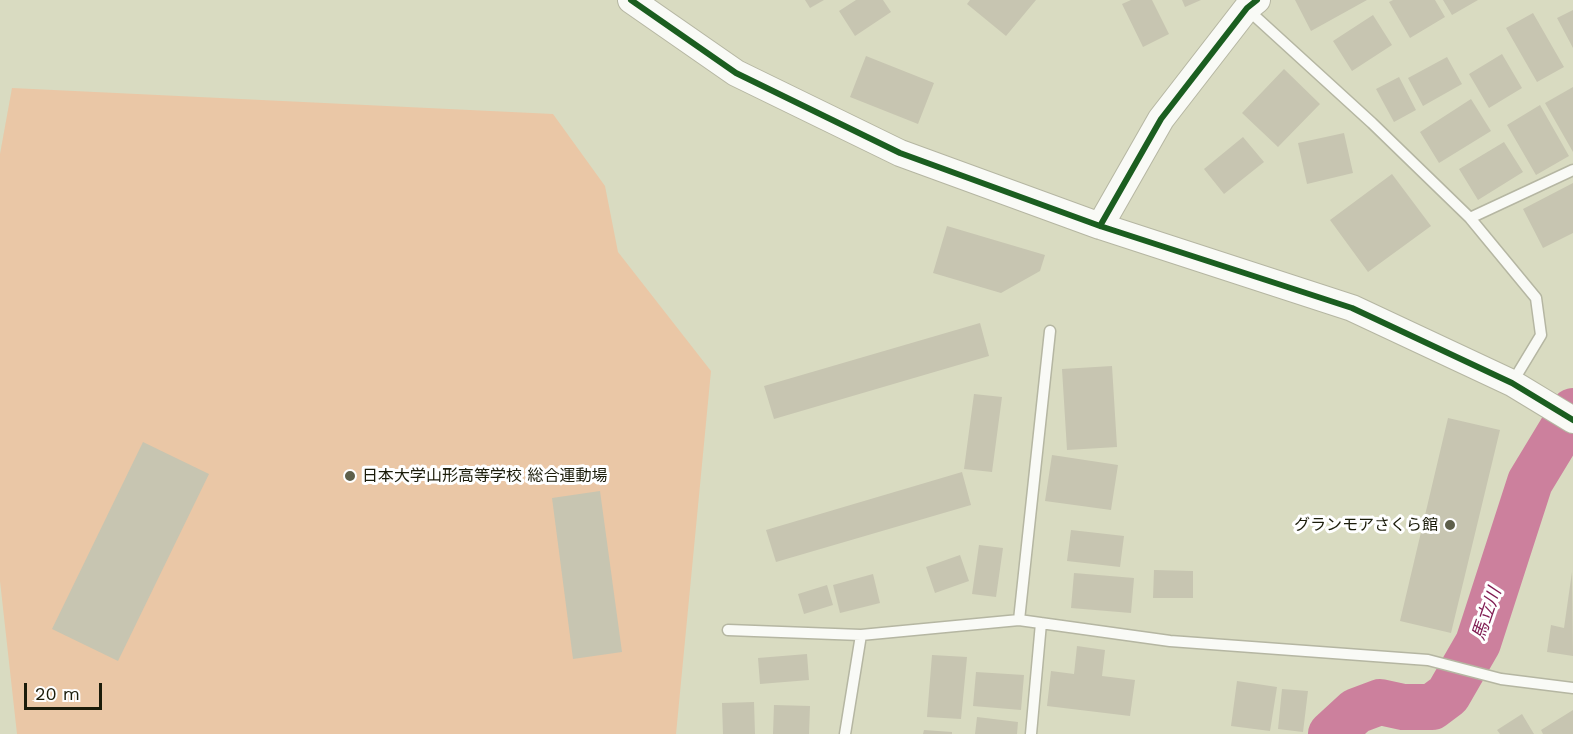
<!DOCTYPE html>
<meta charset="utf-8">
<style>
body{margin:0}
#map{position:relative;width:1573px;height:734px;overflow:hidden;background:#d9dbc1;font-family:"Work Sans",sans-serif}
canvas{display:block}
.scale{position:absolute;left:24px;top:683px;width:78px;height:27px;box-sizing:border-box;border:3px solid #1b1c0a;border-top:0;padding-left:8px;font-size:18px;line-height:21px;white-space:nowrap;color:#1b1c0a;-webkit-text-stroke:4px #fff;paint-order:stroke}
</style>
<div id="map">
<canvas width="1573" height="734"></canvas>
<div class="scale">20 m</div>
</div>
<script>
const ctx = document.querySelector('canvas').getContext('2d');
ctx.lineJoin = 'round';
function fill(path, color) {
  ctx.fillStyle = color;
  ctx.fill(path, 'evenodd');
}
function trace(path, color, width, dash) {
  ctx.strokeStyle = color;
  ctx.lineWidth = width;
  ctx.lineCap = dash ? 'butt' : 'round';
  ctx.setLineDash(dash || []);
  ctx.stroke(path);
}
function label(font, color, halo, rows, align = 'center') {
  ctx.font = font + ' "Work Sans","Noto Sans JP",sans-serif';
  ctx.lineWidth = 6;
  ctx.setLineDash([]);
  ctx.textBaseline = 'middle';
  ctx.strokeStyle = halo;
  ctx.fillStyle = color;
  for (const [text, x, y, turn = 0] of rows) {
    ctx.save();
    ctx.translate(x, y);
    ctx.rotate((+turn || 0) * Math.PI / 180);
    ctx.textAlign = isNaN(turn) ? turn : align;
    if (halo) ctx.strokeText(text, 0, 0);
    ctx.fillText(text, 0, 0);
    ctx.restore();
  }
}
fill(new Path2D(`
 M12,88L553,114L605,186L618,252L711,371L676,734H17L0,581V154Z`), '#eac7a6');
trace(new Path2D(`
 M1331,734L1356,711L1380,702L1403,707H1432L1448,695L1478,643L1530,482L1573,411`), '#cc809d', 46);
fill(new Path2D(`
 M805,0H824L810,8Z
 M856,0H883L891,12L855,36L839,11Z
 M970,0H1036L1006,36L967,4Z
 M1131,0H1152L1169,34L1143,47L1122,4Z
 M1182,0H1201L1185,7Z
 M1295,0H1367L1311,31Z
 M1393,0H1435L1445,17L1410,38L1389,2Z
 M1443,0H1478L1452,15Z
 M1573,10V48L1557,18Z
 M1533,13L1564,67L1537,82L1506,28Z
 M1373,15L1392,45L1352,71L1333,41Z
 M1502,54L1522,88L1489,108L1469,74Z
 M866,56L934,83L918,124L850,97Z
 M1447,57L1462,84L1423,106L1408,78Z
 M1284,69L1320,104L1278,147L1242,113Z
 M1399,77L1416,110L1394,122L1376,89Z
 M1573,87V152L1545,103Z
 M1471,99L1491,131L1439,163L1420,132Z
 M1540,105L1569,156L1536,175L1507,125Z
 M1344,133L1353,173L1307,184L1298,143Z
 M1243,137L1264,162L1224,194L1204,169Z
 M1504,142L1523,172L1478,200L1459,169Z
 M1392,174L1431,226L1368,272L1330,220Z
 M1573,183V233L1543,248L1523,209Z
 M947,226L1045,255L1040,271L1001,293L933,273Z
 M980,323L989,356L774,419L764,386Z
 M1112,366L1117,447L1067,450L1062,369Z
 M974,394L1002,397L992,472L964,469Z
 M1448,418L1500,430L1451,633L1400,621Z
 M143,442L209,474L118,661L52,629Z
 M1052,455L1118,465L1111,510L1045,501Z
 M962,472L971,505L776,562L766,530Z
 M600,491L622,652L573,659L552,498Z
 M1071,530L1124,536L1120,567L1067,561Z
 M979,545L1003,548L996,597L972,594Z
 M960,555L969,581L935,593L926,567Z
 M1154,570L1193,571V598H1153Z
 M1572,572L1573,656L1547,652L1551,625L1564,628Z
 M1074,573L1134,578L1131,613L1071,608Z
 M873,574L880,603L840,613L833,585Z
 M827,585L833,605L804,614L798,594Z
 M1077,646L1105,650L1102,676L1135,680L1130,716L1047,706L1051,671L1074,674Z
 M807,654L809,680L760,684L758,658Z
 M932,655L967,657L961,719L927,717Z
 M976,672L1024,675L1021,710L973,706Z
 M1237,681L1277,687L1270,731L1231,726Z
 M1282,689L1308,691L1303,732L1278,729Z
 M754,702L755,734H723L722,703Z
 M774,705L810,706L809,734H773Z
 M1573,710V734H1543L1541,730Z
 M1522,714L1534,734H1500L1497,730Z
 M977,717L1018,722L1017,734H975Z
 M924,730L952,732V734H923Z`), '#c7c5b1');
const service = new Path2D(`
 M1247,9L1372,123L1470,218L1536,298L1541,335L1512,383
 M1470,218L1573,170
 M1019,620L1050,331
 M728,630L861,635L1019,620L1170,641L1428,660L1501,679L1573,688
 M845,734L861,635
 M1031,734L1041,623`);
const tertiary = new Path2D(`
 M631,0L736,73L900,153L1100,226L1352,308L1512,383L1573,420
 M1100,226L1161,119L1247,8L1257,0`);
trace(service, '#b5b6a2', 13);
trace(tertiary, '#b5b6a2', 28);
trace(service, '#f9faf6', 10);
trace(tertiary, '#f9faf6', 26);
trace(new Path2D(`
 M631,0L736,73L900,153L1100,226L1352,308L1512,383L1573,420
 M1100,226L1161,119L1247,8L1257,0`), '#1b5e20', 6);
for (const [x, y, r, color] of [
 [350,476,6,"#5e5f4a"],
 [1450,525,6,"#5e5f4a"]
]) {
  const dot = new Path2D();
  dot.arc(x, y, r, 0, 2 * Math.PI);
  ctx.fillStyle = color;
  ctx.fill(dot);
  trace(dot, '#fff', 2);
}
label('16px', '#1b1c0a', '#fff', [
 ["日本大学山形高等学校 総合運動場",362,476],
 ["グランモアさくら館",1438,525,"right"]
], 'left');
label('italic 18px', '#7f1a51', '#fff', [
 ["馬立川",1487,614,-71]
]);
</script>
